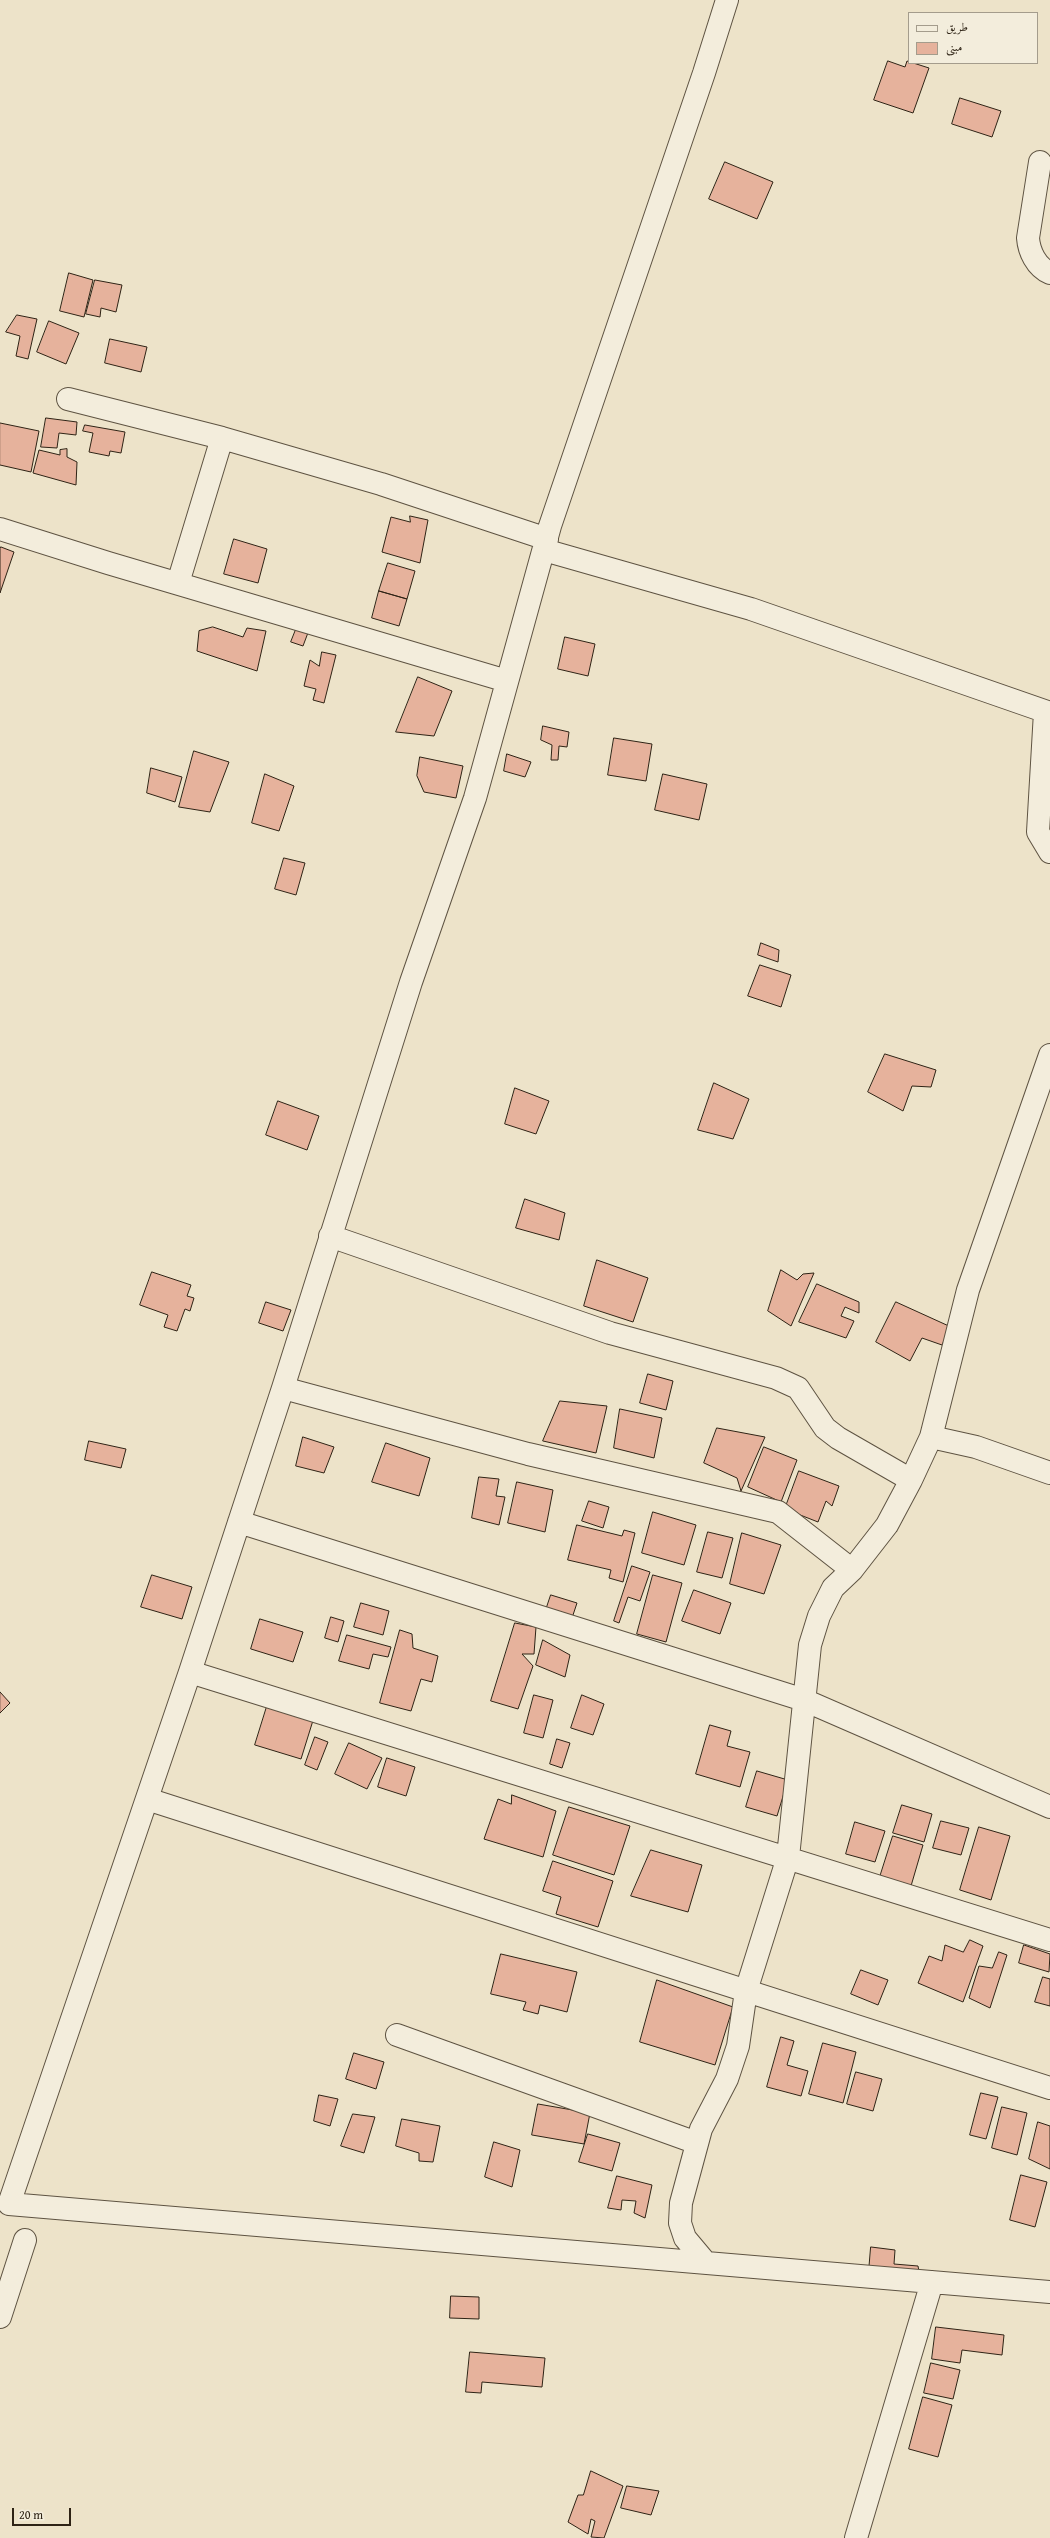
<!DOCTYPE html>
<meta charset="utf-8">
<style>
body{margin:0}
#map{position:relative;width:1050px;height:2538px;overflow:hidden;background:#ede3c9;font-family:"Gentium Book Plus",Amiri,serif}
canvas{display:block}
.legend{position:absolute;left:908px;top:12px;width:130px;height:52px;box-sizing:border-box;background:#f3eddc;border:1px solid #a49c8c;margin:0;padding:5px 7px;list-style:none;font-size:12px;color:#2e2315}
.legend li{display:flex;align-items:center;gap:8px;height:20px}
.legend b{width:20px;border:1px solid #a49c8c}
.scale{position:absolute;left:12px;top:2508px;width:59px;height:18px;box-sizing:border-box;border:2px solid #2e2315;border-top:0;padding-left:5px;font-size:12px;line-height:14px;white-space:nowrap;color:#2e2315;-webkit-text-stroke:3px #f3eddc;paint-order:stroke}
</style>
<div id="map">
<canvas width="1050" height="2538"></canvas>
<ul class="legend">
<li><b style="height:5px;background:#f3eddc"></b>طريق</li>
<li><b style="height:11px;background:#e6b29c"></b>مبنى</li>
</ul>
<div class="scale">20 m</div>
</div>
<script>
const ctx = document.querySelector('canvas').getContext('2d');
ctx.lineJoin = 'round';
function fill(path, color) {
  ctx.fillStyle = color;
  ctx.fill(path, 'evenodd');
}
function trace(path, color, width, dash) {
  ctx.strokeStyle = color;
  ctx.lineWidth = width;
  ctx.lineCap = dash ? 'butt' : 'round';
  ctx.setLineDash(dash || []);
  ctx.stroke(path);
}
const building = new Path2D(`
 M888,61L905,67L907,61L929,68L913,113L874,100Z
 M960,98L1001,111L992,137L952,124Z
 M725,162L773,182L757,219L709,199Z
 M69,273L93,280L84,317L60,311Z
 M95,280L122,285L116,312L101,308L100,317L86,314Z
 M17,315L37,319L28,359L16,356L20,336L6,332Z
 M49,321L79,333L66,364L37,352Z
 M110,339L147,347L141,372L105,363Z
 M46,418L77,422L76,435L59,433L57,448L41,447Z
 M0,423L39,431L31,472L0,465Z
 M85,425L125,432L121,453L110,451L109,456L89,452L93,433L83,431Z
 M67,449V457L77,462L76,485L33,473L39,450L60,455V450Z
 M410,516L428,520L420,563L382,552L391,517L410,522Z
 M234,539L267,549L258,583L224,574Z
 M1,547L14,552L0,593V549Z
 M388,563L415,571L407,599L379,591Z
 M379,591L407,599L399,626L372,618Z
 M213,627L243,637L247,628L266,631L257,671L197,651L199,631Z
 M297,627L309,630L303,646L291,642Z
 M565,637L595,644L588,676L558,669Z
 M322,652L336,655L324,703L313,700L316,689L304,686L310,660L319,666Z
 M418,677L452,691L434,736L396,732Z
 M543,726L569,732L567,747L559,746L558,760H551L552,745L541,740Z
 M614,738L652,744L646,781L608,775Z
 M194,751L229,762L210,812L179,807Z
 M507,754L531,762L525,777L504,771Z
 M420,757L463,766L456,798L424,792L417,776Z
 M151,768L182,777L175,802L147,793Z
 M265,774L294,786L279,831L252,823Z
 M663,774L707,784L699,820L655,810Z
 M284,858L305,863L296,895L275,889Z
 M761,943L779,950L778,962L758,955Z
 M760,965L791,975L781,1007L748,996Z
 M885,1054L936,1070L931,1087L912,1086L903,1111L868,1092Z
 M714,1083L749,1099L733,1139L698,1130Z
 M515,1088L549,1101L536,1134L505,1124Z
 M278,1101L319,1116L307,1150L266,1135Z
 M525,1199L565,1213L559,1240L516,1228Z
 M597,1260L648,1278L633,1322L584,1306Z
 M781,1270L797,1280L803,1274L814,1273L791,1326L768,1311Z
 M152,1272L191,1285L187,1296L194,1298L190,1311L185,1309L177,1331L164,1327L168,1315L140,1305Z
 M817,1284L859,1302V1313L845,1307L841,1316L854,1321L846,1338L799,1322Z
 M266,1302L291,1310L283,1331L259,1323Z
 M896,1302L951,1327L942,1345L922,1338L910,1361L876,1342Z
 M648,1374L673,1381L666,1410L640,1403Z
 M560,1401L607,1406L596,1453L543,1441Z
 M620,1409L662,1418L654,1458L614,1448Z
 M717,1428L765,1437L741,1491L737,1478L704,1463Z
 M303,1437L334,1447L324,1473L296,1466Z
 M89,1441L126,1449L121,1468L85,1460Z
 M386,1443L430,1458L419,1496L372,1482Z
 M764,1447L797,1460L781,1502L748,1487Z
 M799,1471L839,1486L832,1506L826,1501L818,1522L785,1509Z
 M479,1477L499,1479L496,1496L505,1497L499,1525L472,1518Z
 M517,1482L553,1490L545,1532L508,1523Z
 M589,1501L609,1507L603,1528L582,1521Z
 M653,1512L696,1525L684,1565L642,1553Z
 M577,1525L622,1536L624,1530L635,1533L623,1582L609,1578L611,1570L568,1560Z
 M708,1532L733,1538L722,1578L697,1572Z
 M742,1533L781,1545L764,1594L730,1584Z
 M632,1566L650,1572L640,1601L628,1597L619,1623L614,1621Z
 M152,1575L192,1587L182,1619L141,1607Z
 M653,1575L682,1583L666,1642L637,1634Z
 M694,1590L731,1603L720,1634L682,1621Z
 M551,1595L577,1603L572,1618L546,1610Z
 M361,1603L389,1611L383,1635L354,1627Z
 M331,1617L344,1621L338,1642L325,1638Z
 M260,1619L303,1632L293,1662L251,1649Z
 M515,1623L536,1627L534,1654H522L533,1666L518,1709L491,1701Z
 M400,1630L412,1634L413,1648L438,1656L432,1682L421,1679L411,1711L380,1703Z
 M347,1635L391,1647L388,1657L373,1654L369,1669L339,1661Z
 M543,1640L570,1655L565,1677L536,1665Z
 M0,1692L10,1703L0,1713Z
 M534,1695L553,1700L543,1738L524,1733Z
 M582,1695L604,1704L593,1735L571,1728Z
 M269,1700L315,1714L301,1759L255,1745Z
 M710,1725L731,1731L727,1746L750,1752L740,1787L696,1774Z
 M315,1737L328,1742L317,1770L305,1765Z
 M557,1739L570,1743L562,1768L550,1764Z
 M349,1743L382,1758L367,1789L335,1774Z
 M387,1758L415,1767L406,1796L378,1787Z
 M757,1771L788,1780L777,1816L746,1807Z
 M512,1795L556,1811L543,1857L484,1839L498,1799L511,1804Z
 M902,1805L932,1814L924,1842L893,1833Z
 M569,1807L630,1826L614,1875L553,1855Z
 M941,1821L969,1828L961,1855L933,1848Z
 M855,1822L885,1831L875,1862L846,1854Z
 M979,1827L1010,1836L991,1900L960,1890Z
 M893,1836L923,1845L911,1886L880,1877Z
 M651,1850L702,1865L688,1912L631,1896Z
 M553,1861L613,1881L598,1927L556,1914L561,1897L543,1891Z
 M970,1940L983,1946L963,2002L918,1983L929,1956L942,1961L945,1945L963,1952Z
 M1024,1945L1050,1954L1049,1972L1019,1963Z
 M999,1952L1007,1955L990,2008L969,1998L979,1966L992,1968Z
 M501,1954L577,1972L567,2012L540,2005L538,2014L523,2010L526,2002L491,1994Z
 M861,1970L888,1980L878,2005L851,1994Z
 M1043,1977L1050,1979V2006L1035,2002Z
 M657,1980L733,2007L715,2065L640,2042Z
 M781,2037L794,2041L787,2065L808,2071L801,2096L767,2087Z
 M823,2043L856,2052L843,2103L809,2094Z
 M354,2053L384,2062L376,2089L346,2079Z
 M856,2072L882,2079L873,2111L847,2104Z
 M981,2093L998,2097L986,2139L970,2135Z
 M319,2095L338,2099L330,2126L314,2121Z
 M538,2104L590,2113L584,2144L532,2135Z
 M1002,2107L1027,2113L1017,2155L992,2148Z
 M353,2114L375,2117L364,2153L341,2146Z
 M402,2119L440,2126L433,2162L419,2161V2153L396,2146Z
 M1038,2122L1050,2126V2169L1029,2159Z
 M588,2134L620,2143L612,2171L579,2162Z
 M494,2142L520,2150L512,2187L485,2177Z
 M1021,2175L1047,2182L1035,2227L1010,2220Z
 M617,2176L652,2185L645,2218L634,2213L636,2201L622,2200L621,2210L608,2208Z
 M871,2247L895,2250L894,2264L918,2266L920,2277L869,2271Z
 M451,2296L479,2297V2319L450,2318Z
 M936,2327L1004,2335L1002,2355L962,2350L960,2363L932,2359Z
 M470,2352L545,2358L542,2387L482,2382L481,2393L466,2392Z
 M931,2363L960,2370L953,2399L924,2393Z
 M923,2397L952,2405L938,2457L909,2449Z
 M591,2471L623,2486L604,2538L591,2537L595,2521L591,2519L588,2534L568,2522L578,2495H583Z
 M627,2486L659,2491L651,2515L621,2508Z`);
fill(building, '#e6b29c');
trace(building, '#2e2315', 1);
const minor = new Path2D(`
 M727,0L704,73L550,526L475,798L411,982L283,1388L190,1672L9,2204L1050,2292
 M1040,162L1028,238C1029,251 1036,267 1050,273
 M68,399L222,438L381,484L547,539
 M0,529L108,563L507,681
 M544,550L751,609L1050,713
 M178,583L222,438
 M1045,712L1038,832L1050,852
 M330,1236L610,1333L776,1378L798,1388L825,1428L838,1438L911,1480
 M283,1388L528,1454L778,1512L852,1570
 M931,1437L968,1290L1050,1055
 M239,1522L804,1700L1050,1807
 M190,1672L1050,1940
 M147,1799L1050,2088
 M397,2035L697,2143
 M706,2263L685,2238L680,2223L681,2203L701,2129L727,2079L738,2046L746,1991L788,1857L810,1645L819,1616L833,1588L852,1570L887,1525L911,1480L931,1437L976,1447L1050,1473
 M0,2317L25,2240
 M856,2538L932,2282`);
trace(minor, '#5e5342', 24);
trace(minor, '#f3eddc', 22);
</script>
